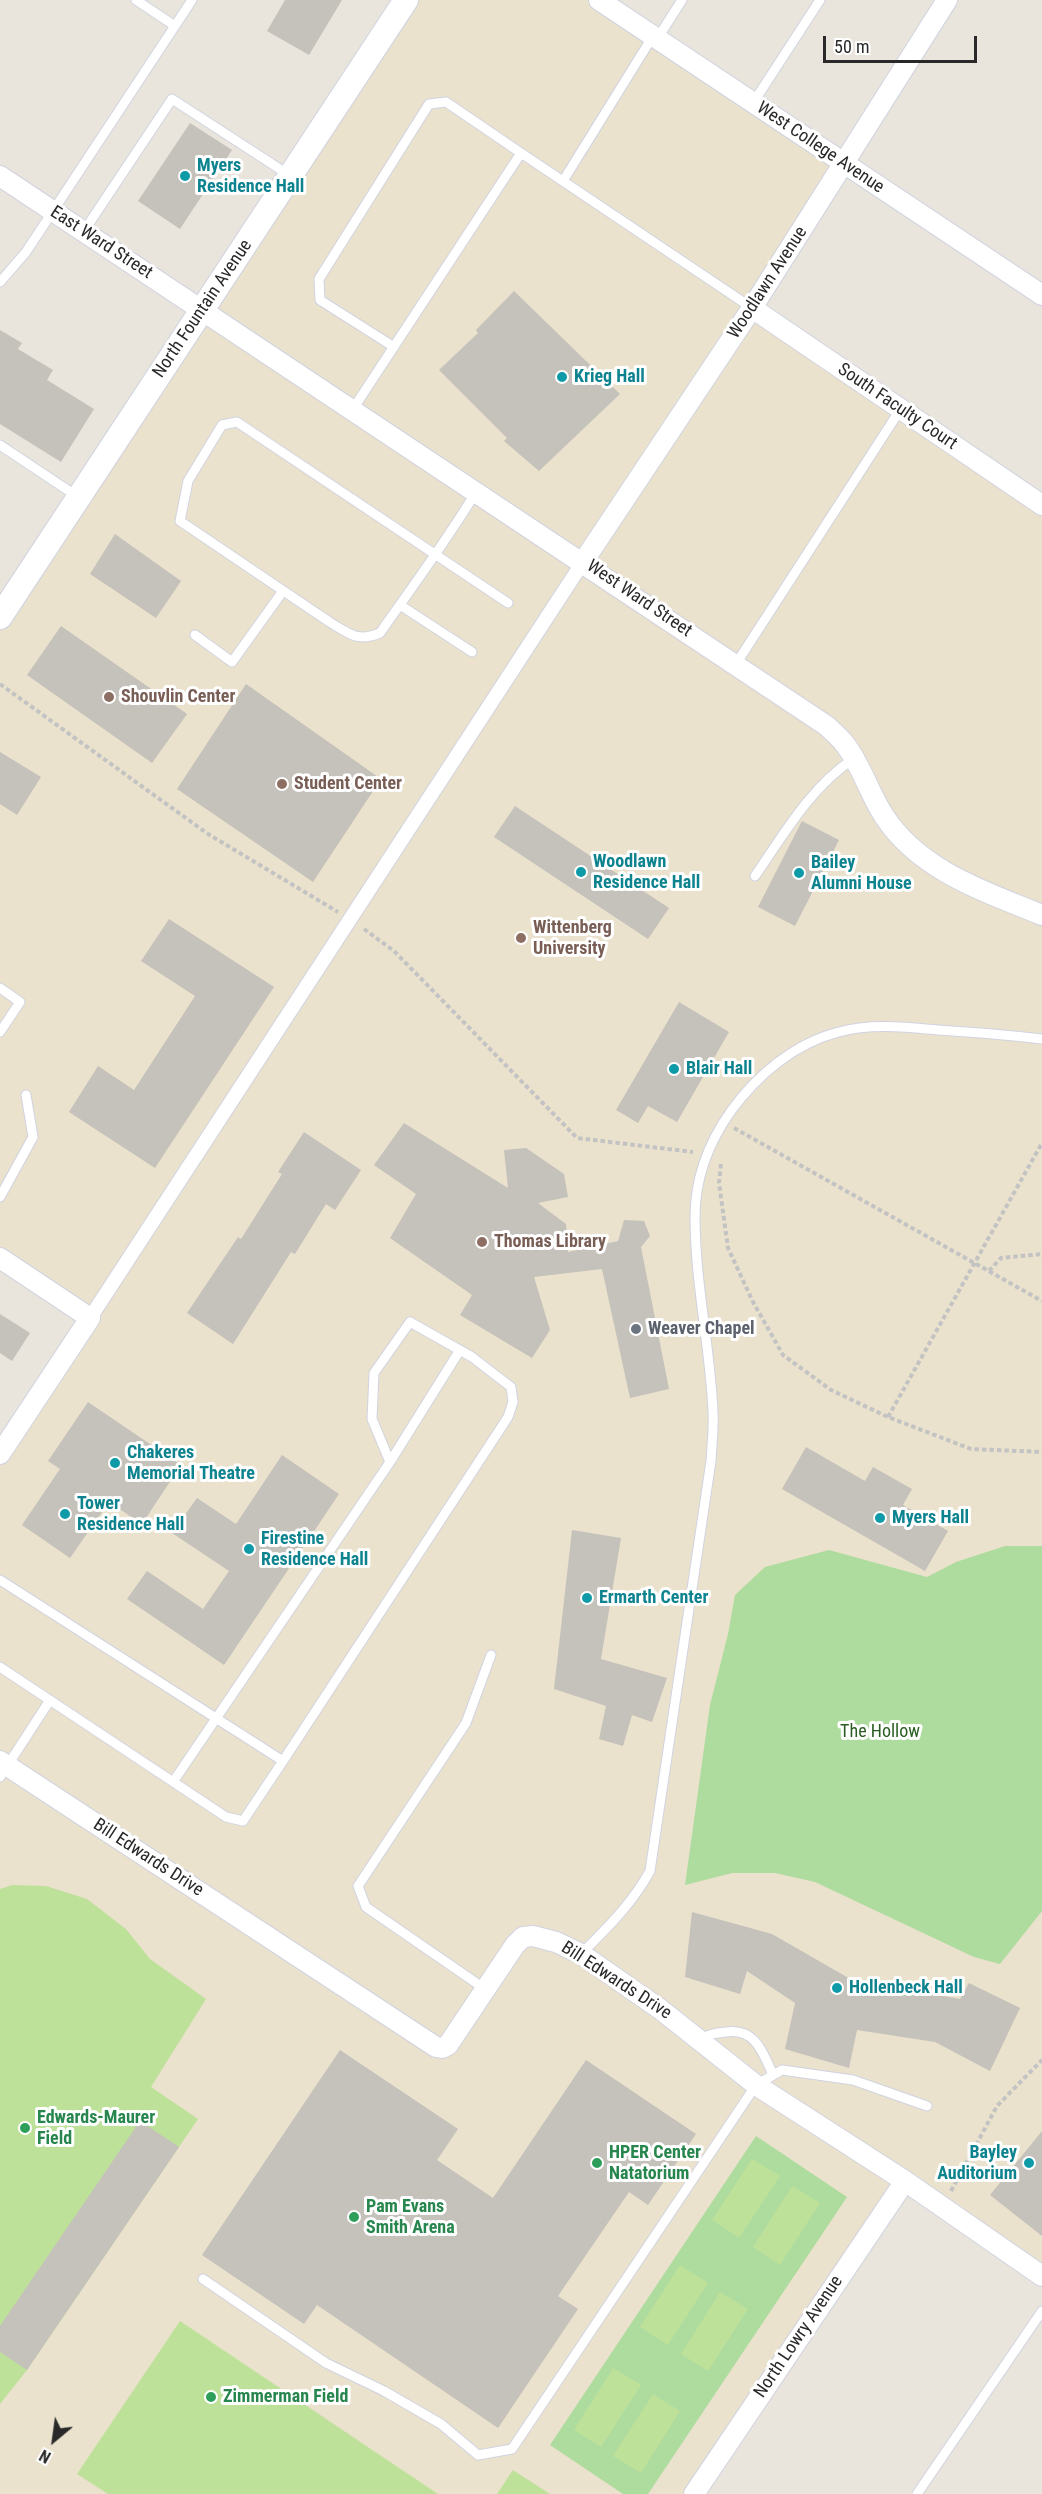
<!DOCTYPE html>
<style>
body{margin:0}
#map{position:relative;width:1042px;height:2494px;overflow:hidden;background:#e9e5dc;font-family:"Roboto Condensed",sans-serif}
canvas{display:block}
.north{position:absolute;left:24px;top:2410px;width:60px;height:60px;-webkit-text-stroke:4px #fff;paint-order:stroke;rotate:209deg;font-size:16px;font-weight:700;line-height:24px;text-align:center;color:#292929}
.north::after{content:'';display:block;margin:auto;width:21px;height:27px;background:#292929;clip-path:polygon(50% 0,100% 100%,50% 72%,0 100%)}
.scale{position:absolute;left:823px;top:36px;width:154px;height:27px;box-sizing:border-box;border:3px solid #292929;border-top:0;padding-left:8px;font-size:18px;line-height:21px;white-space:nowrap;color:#292929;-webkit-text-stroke:4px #fff;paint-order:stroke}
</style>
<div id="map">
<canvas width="1042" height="2494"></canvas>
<div class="north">N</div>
<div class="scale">50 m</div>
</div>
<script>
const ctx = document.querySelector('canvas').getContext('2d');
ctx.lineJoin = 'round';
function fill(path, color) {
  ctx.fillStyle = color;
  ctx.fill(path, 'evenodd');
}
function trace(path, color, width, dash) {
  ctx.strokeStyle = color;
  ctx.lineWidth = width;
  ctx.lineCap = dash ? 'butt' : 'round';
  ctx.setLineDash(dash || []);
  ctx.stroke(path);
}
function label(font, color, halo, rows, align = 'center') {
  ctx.font = font + ' "Roboto Condensed",sans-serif';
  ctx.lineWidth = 6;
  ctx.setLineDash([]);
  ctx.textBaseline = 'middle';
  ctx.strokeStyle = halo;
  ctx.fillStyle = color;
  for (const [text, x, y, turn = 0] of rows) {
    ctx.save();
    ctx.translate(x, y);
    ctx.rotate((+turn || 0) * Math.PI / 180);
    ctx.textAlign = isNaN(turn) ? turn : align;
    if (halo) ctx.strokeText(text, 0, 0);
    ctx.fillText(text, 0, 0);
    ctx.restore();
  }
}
fill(new Path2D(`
 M406,0H599L844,164L752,308L1042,505V2276L904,2181L696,2494H0V1454L90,1318L0,1258V618Z`), '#eae2cd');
fill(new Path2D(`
 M1005,1546H1042V1911L1000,1964L974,1957L815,1882L775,1873H732L685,1885L710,1705L728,1634L735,1595L765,1567L829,1550L927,1577L956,1562Z
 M756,2136L847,2197L648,2494H623L550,2445Z`), '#aedb9e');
fill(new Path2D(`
 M12,1885L46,1886L87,1899L126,1929L150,1959L206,1999L151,2087L198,2119L27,2370L0,2404V1889Z
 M752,2159L780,2176L739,2238L712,2220Z
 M792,2186L820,2203L780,2265L753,2247Z
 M680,2265L708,2283L668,2345L640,2327Z
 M720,2292L748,2309L708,2371L681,2354Z
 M180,2321L438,2494H108L77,2474Z
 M613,2368L641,2385L601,2447L574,2430Z
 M653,2394L680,2411L641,2473L613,2456Z
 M513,2470L550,2494H497Z`), '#bee19a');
fill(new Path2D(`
 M285,0H342L309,55L267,31Z
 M190,123L232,150L180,229L138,201Z
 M514,291L620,394L539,471L504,441L507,438L439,370L478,333L476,330Z
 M0,330L22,343L18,349L53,370L47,380L94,409L61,462L0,424Z
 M115,534L181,581L156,618L90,574Z
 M61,626L187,714L152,763L27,675Z
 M246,684L381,779L313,882L177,789Z
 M0,752L41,777L17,815L0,804Z
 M515,806L669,908L648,939L494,837Z
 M802,821L839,840L795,926L758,907Z
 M169,919L274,987L155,1168L69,1112L98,1066L134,1090L195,996L141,961Z
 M679,1002L729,1032L677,1122L648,1106L638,1123L616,1110Z
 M404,1123L508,1188L504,1150L526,1148L564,1174L568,1197L538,1203L566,1224L568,1252L618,1241L624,1220L644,1221L650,1236L641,1247L669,1389L630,1398L602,1269L534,1277L550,1330L532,1358L460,1315L472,1295L390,1238L416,1194L374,1165Z
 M304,1132L361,1170L335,1210L326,1204L295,1254L291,1252L233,1344L187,1313L238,1237L241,1239L282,1174L278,1172Z
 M0,1314L30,1333L12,1361L0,1353Z
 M88,1402L181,1465L142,1524L109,1502L70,1558L22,1525L60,1469L48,1461Z
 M806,1447L865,1481L873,1467L912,1489L903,1505L948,1531L925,1571L782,1489Z
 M282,1455L339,1494L224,1665L127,1599L147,1571L203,1609L229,1571L172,1533L197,1498L236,1524Z
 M572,1530L621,1538L601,1659L667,1678L652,1722L632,1715L623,1746L599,1739L606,1706L554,1689Z
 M692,1912L772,1934L852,1980L960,1999L969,1983L1020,2008L990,2071L935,2042L857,2030L849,2068L785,2049L795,2003L747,1971L740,1994L685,1977Z
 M340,2050L458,2129L437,2160L493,2198L586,2060L696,2134L648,2205L629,2192L558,2296L578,2309L498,2428L317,2305L304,2324L202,2255Z
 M140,2121L179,2147L27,2370L0,2352V2326Z
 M1042,2131V2236L990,2195Z`), '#c5c1bb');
const service = new Path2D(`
 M136,0L175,26
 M657,39L682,0
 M753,103L820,0
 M521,153L752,308
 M563,181L653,36
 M84,231L172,99L289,175
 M0,282L26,252L192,0
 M353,409L521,153L446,102L429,104L319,279L320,300L394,347
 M0,445L78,497
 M476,492C447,540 413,586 380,633C358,642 351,635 331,623L180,521L188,481L222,425L237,422L508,603
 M400,605L472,652
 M195,635L232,662L283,591
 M736,664L900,410
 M755,876C784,834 810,788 853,759
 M0,988L20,1002L0,1032
 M0,1197L33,1137L26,1095
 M0,1580L283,1761L508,1417L513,1402L511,1387L472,1357L410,1322L374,1373L372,1419L390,1462L460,1350
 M0,1667L226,1817L243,1821L283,1761
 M0,1777L50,1700
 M173,1782L390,1462
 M581,1954C607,1928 632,1904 650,1871L711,1461C712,1444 714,1427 713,1411C710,1346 695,1282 695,1217C695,1178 709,1142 731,1111C757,1075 795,1043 839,1032C870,1023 906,1027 938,1030C973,1032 1007,1035 1042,1039
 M485,1989L366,1907L358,1886L466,1723L491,1655
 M700,2040C708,2034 716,2033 726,2032C756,2028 763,2053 773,2075
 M203,2279L326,2363L384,2391L441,2424L478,2455L512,2449L756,2085L782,2070L853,2080L927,2106
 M917,2494L1042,2311`);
const pedestrian = new Path2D(`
 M90,1318L583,562`);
const minor = new Path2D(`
 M599,0L1042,295
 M0,176L827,726C833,732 839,737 844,743C861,764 869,793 884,816C920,871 984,891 1042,915
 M752,308L1042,505
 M583,562L752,308L947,0
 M0,1258L90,1318L0,1454
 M0,1761L436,2047L442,2048L448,2045L515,1945L523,1937L533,1936L556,1942L581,1954L660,2009L756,2085L905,2181L1042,2276
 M694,2494L905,2181`);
const tertiary = new Path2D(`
 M0,617L406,0`);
trace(service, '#d1d3e0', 11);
trace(pedestrian, '#d1d3e0', 16);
trace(minor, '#d1d3e0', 22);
trace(tertiary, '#d1d3e0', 26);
trace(new Path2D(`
 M0,684L208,834L338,912
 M364,929L394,951L577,1138L693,1152
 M734,1128L1042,1301
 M721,1164L719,1183L728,1248L753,1302L783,1355L831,1390L888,1417L971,1449L1042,1452
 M989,1271L1001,1258L1042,1254
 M888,1417L1042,1143
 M951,2191L997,2106L1042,2060`), '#c3c3c3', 4, [4.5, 3]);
trace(service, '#fff', 9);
trace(pedestrian, '#fff', 14);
trace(minor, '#fff', 20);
trace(tertiary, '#fff', 24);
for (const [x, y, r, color] of [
 [185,176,6,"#0f9aa8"],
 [562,377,6,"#0f9aa8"],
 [109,697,6,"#8d6e63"],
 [282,784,6,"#8d6e63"],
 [581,872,6,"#0f9aa8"],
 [799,873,6,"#0f9aa8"],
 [521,938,6,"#8d6e63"],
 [674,1069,6,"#0f9aa8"],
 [482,1242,6,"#8d6e63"],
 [636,1329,6,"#6b7280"],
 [115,1463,6,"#0f9aa8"],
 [65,1514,6,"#0f9aa8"],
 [880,1518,6,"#0f9aa8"],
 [249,1549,6,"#0f9aa8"],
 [587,1598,6,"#0f9aa8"],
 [837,1988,6,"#0f9aa8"],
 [25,2128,6,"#2e9e5b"],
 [597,2163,6,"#2e9e5b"],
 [1029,2163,6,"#0f9aa8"],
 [354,2217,6,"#2e9e5b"],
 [211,2397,6,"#2e9e5b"]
]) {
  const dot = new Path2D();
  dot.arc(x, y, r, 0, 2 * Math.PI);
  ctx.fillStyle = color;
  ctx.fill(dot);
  trace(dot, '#fff', 2);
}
label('18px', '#292929', '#fff', [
 ["West College Avenue",820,148,34],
 ["East Ward Street",101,243,33],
 ["Woodlawn Avenue",768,283,-57],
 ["North Fountain Avenue",203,309,-56],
 ["South Faculty Court",897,407,34],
 ["West Ward Street",639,599,34],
 ["Bill Edwards Drive",148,1858,33],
 ["Bill Edwards Drive",616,1981,33],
 ["North Lowry Avenue",799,2337,-56]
]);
label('bold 18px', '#0d838f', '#fff', [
 ["Myers",197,166],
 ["Residence Hall",197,187],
 ["Krieg Hall",574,377],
 ["Woodlawn",593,862],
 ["Residence Hall",593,883],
 ["Bailey",811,863],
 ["Alumni House",811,884],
 ["Blair Hall",686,1069],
 ["Chakeres",127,1453],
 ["Memorial Theatre",127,1474],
 ["Tower",77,1504],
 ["Residence Hall",77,1525],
 ["Myers Hall",892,1518],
 ["Firestine",261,1539],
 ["Residence Hall",261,1560],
 ["Ermarth Center",599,1598],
 ["Hollenbeck Hall",849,1988],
 ["Bayley",1017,2153,"right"],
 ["Auditorium",1017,2174,"right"]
], 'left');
label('bold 18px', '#785e54', '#fff', [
 ["Shouvlin Center",121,697],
 ["Student Center",294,784],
 ["Wittenberg",533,928],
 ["University",533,949],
 ["Thomas Library",494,1242]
], 'left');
label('bold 18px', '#5b616d', '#fff', [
 ["Weaver Chapel",648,1329]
], 'left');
label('18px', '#295d21', '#fff', [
 ["The Hollow",880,1732]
]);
label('bold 18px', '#27864d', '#fff', [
 ["Edwards-Maurer",37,2118],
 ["Field",37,2139],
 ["HPER Center",609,2153],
 ["Natatorium",609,2174],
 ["Pam Evans",366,2207],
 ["Smith Arena",366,2228],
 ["Zimmerman Field",223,2397]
], 'left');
</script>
